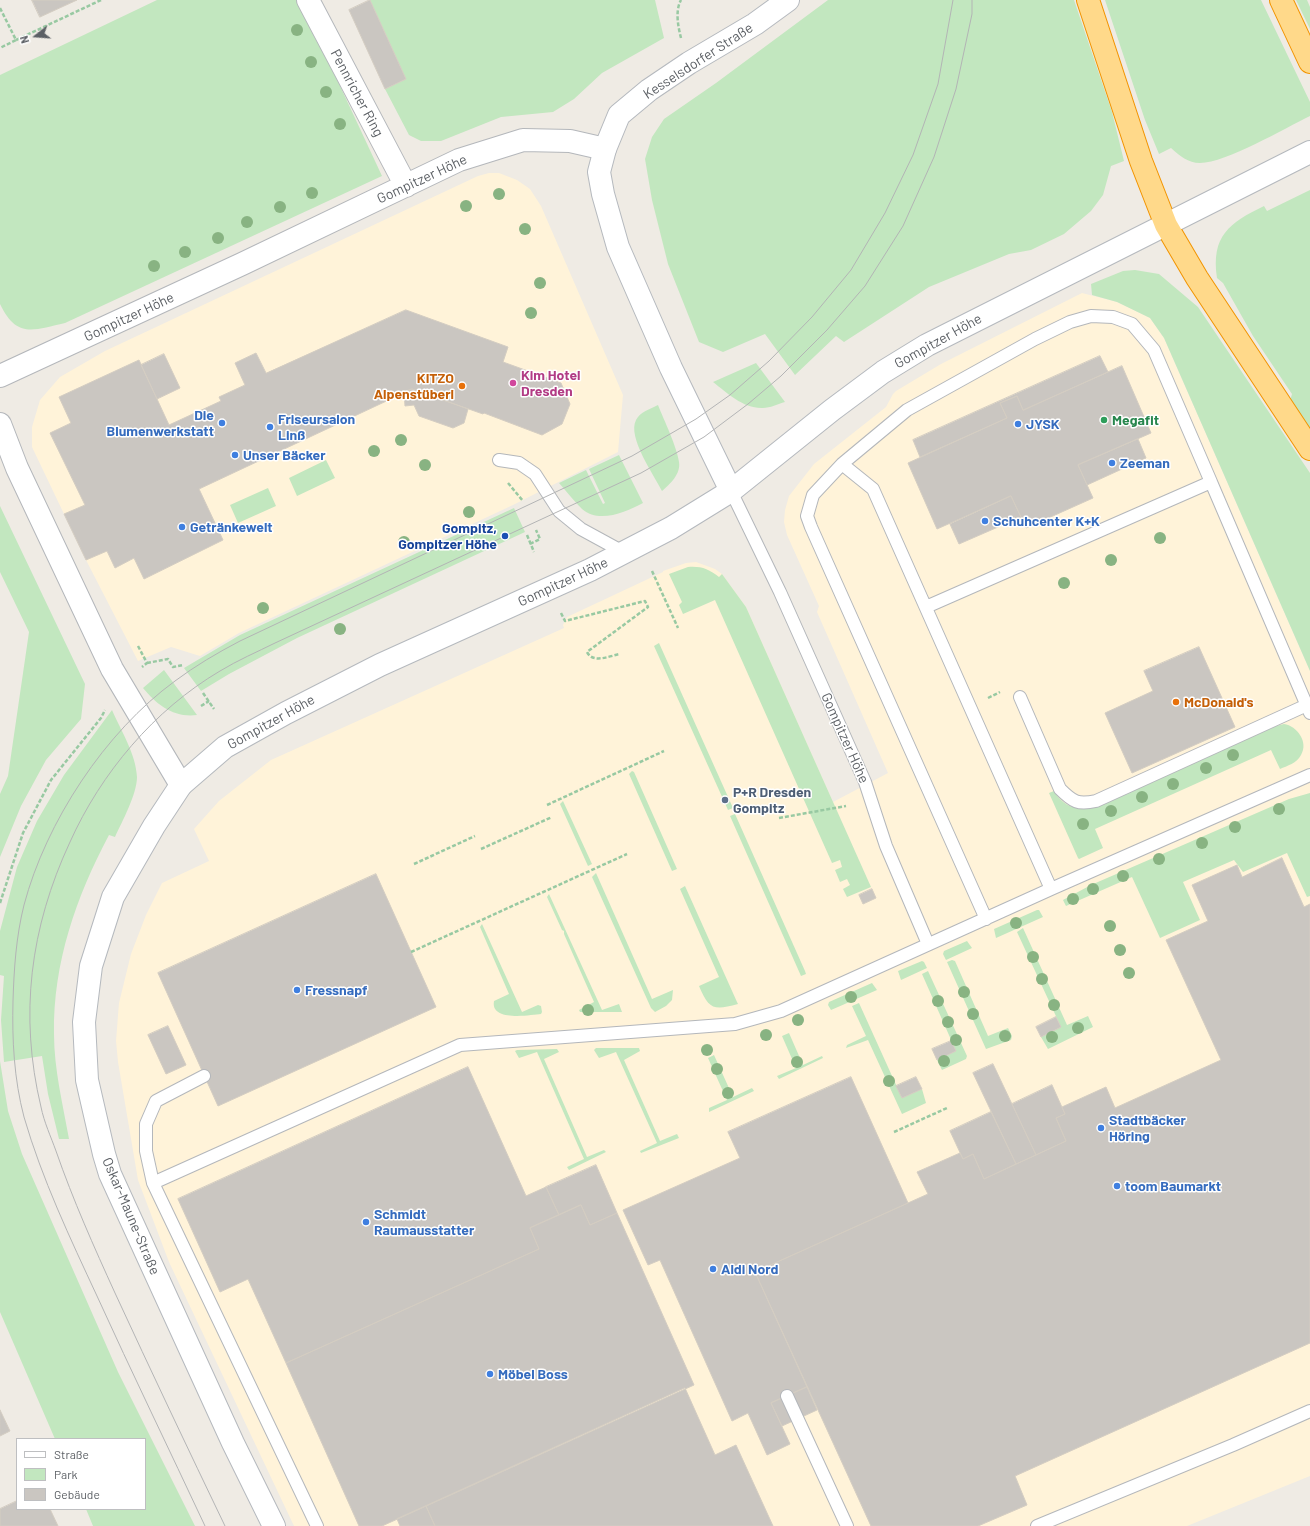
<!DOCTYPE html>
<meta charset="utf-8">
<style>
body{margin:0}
#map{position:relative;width:1310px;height:1526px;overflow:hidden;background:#efebe4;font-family:Barlow,sans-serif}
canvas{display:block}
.legend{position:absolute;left:16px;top:1438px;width:130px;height:72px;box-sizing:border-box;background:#fff;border:1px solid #bebfc1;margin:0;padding:5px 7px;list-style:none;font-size:12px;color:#5c6065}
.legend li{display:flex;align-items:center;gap:8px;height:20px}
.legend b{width:20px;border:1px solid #bebfc1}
.north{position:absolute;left:16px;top:16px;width:40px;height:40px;-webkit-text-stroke:3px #fff;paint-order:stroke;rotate:253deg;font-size:11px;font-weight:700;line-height:16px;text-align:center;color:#5c6065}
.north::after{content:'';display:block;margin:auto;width:14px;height:18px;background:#5c6065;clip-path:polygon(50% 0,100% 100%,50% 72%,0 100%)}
</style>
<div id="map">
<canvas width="1310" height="1526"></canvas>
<ul class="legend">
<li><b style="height:5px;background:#fff"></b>Straße</li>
<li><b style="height:11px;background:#c2e7bf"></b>Park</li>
<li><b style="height:11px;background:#cac6c1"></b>Gebäude</li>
</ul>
<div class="north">N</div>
</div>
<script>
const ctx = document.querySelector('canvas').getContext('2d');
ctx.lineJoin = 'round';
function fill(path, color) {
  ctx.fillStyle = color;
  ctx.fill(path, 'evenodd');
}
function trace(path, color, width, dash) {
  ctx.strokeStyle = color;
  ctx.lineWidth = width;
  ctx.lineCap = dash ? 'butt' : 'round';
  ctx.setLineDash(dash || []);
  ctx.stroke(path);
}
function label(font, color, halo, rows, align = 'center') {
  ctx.font = font + ' Barlow,sans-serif';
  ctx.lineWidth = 3;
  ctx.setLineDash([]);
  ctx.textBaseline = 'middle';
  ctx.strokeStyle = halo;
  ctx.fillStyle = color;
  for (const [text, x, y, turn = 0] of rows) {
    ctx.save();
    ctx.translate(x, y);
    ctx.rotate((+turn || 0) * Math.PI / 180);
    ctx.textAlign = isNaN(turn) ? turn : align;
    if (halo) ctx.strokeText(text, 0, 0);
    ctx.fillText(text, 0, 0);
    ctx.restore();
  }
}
fill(new Path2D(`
 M489,173H499L517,180L530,189L541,206L623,395L618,452L513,505L239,633L200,656L171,647L138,661L86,560L32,447V427L40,400L60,377L105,351L478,176Z
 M1082,293L1117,302L1150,318L1164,338L1310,671V1476L1187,1526H294L169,1262L138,1180L118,1062L116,1041L119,1003L131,954L146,915L162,883L209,861L194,829L219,801L271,760L564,628L563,625L567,617L663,572V571L686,563L696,562L715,569L722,574L746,607L833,802L888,773L817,612L819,606L787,535L784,522L785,510L789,496L814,464L886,407L893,394L896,391L941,364Z`), '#fff3d9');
fill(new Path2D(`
 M157,0H300L382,176L65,323C33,330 17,339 0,304V75Z
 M370,0H655L664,38L602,73L574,99L553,112L501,117L441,141H421L409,135L385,89L406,79Z
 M828,0H1074L1112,112L1124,161L1111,166L1103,195L1091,211L1064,234L1031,250L1009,254L929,287L844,342L836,336L795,375L765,334L723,352L699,342L668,264L652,200L645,159L652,137L664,119L716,83Z
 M1105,0H1261L1310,102V116C1285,128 1226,163 1200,163C1188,163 1180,156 1171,148L1159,154L1145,120Z
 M1296,0H1307L1310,7V29Z
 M1310,190V432L1290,401L1292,394L1253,336L1223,283L1217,278C1211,236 1229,223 1264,206L1267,211Z
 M1135,270L1159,274L1198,307L1310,473V671L1164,338L1150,318L1117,302L1092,295L1091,284L1123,271Z
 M756,363L785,402C778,404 770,408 763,408C744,409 727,393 713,382Z
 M658,405C664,420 677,447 679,462C681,474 670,484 662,491C654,475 627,437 636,420C640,412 650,409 658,405Z
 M619,455L643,503C626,512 599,524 582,509C574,501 566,491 559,483L586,470L603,504L605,503L589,469Z
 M326,460L335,478L297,496L289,478Z
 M268,488L276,506L238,523L230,505Z
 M0,506L85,684L81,719L46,760L21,806L0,857V794L8,776L29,632L0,572Z
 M514,508L525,532L297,638L229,674L201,691L184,668L240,635Z
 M688,567C701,566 709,569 719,577L722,574L746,607L871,887L847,897L843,889L850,885L847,879L840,882L835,870L842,867L840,860L832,863L715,600L683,614L679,605L682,602L669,574Z
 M659,643L733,808L728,810L654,646Z
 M164,670L197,715C174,718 157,705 143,688Z
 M112,710C121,731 136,754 137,777C137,794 122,822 115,837L109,835C76,897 53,963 54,1034C54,1069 63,1105 69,1139H59L48,1094L42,1056L4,1062L1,1020L4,976L0,975V931L17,867L37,821L64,775Z
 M1284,724C1297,726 1309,742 1301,755C1297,763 1287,766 1280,769L1271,750L1095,829L1103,848L1079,859L1078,858L1049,793L1054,791C1064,808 1077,810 1096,807L1276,726Z
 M632,771L634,772L677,869L672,871L629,774Z
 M1310,793V896L1307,897L1287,853L1243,872L1234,860L1183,882L1200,920L1160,938L1132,877L1066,906L1063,900L1091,885L1289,799Z
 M563,801L592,864L588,866L560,804Z
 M735,814L805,971L806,974L801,976L730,816Z
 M596,873L652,999L673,990L672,1000L666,1006L655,1012L651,1008L592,877Z
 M685,886L737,1002L738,1004C713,1011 709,1009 699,986L719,977L680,889Z
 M549,894L602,1010L619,1004L622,1012H580L579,1010L594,1002L564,934V931L562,930L547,897Z
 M1037,910H1039L1043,917L996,938L994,929Z
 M482,924L522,1012L538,1005L541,1006L542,1012L541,1014C530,1015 490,1022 494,1001L509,994L480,927Z
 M1023,928L1067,1025L1088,1016L1093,1027L1048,1049L1041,1037L1061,1027L1017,932Z
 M967,941L972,948L946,960L943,954L944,951Z
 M952,960L955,961L988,1036L1008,1028L1012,1036L1011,1040L986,1049L947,962Z
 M922,961L924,962L927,968L901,980L898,971Z
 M928,971L967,1056L966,1059L942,1070L937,1060L956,1051L922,974Z
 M872,983L877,990L831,1010L828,1005L829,1002Z
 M859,1003L902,1098L922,1089L926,1103L902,1114L868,1040L846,1048L847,1045L866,1036L852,1006Z
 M789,1033L803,1065L822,1056L823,1058L779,1079L777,1076L796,1068L782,1036Z
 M596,1048H639L640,1051L624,1060L660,1141L677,1134L679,1138L641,1153L640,1151L657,1143L616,1052L599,1058L594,1050Z
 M557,1049L559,1052L544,1059L587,1157L604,1150L606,1152L569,1170L567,1167L584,1159L537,1052L519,1058L515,1051L517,1050Z
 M714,1055L733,1097L752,1088L754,1091L709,1112V1108L727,1100L708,1058Z
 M0,1061L8,1111L22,1154L118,1372L195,1526H93L86,1509H145V1439H55L0,1312Z`), '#c2e7bf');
const building = new Path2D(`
 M32,0H77L40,17Z
 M370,0L406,79L385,89L349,10Z
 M406,310L508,347L503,362L561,383L570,404L562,424L542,435L484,413L483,414L412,389L199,489L223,540L144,579L134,558L115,568L107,551L86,560L64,514L85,505L50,433L71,423L59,397L139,360L169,425L221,401L219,397L245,385L235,363L256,353L266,373Z
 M164,354L180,388L157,399L141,365Z
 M1100,356L1108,372L1023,410L1017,396L1000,403L1007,418L920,457L913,440Z
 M1122,366L1151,433L1078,465L1093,498L1026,528L1011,496L937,529L908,463L1007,418L1000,403L1017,396L1023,410Z
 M412,389L468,409L464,423L453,428L419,416L414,405L405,406L404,392Z
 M1138,439L1146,458L1087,485L1078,465Z
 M1011,496L1021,517L959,544L950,524Z
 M1199,647L1235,727L1132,773L1105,713L1153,691L1144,671Z
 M1282,858L1304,907L1310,904V1343L1015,1476L1027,1505L978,1526H871L755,1272L928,1194L917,1172L960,1153L963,1159L973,1154L984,1179L1066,1141L1056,1118L1065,1114L1062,1107L1106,1087L1115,1108L1221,1060L1166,940L1208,921L1192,885L1237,865L1242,877Z
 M376,874L436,1007L218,1106L158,973Z
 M872,889L876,898L863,904L859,895Z
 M1056,1017L1061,1027L1041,1037L1036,1027Z
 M168,1026L186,1065L166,1074L148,1035Z
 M951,1041L956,1051L937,1060L932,1049Z
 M993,1064L1036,1155L1016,1164L973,1073Z
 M468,1067L526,1196L546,1187L559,1215L530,1228L539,1249L286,1363L248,1279L220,1292L178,1199Z
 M851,1077L908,1203L755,1272L807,1387L771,1403L790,1444L767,1455L748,1413L732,1421L660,1260L648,1265L623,1210L740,1158L728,1132Z
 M916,1077L922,1089L902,1098L896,1086Z
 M1052,1085L1065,1114L1056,1118L1066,1141L1036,1155L1012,1104Z
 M991,1112L1016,1164L984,1179L973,1154L963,1159L950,1131Z
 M596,1165L617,1213L590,1225L581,1205L559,1215L546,1187Z
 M581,1205L590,1225L617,1213L694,1385L382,1526H359L286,1363L539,1249L530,1228Z
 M807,1387L817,1410L782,1426L771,1403Z
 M685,1388L715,1455L736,1445L773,1526H435L426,1506Z
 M0,1410L10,1431L0,1436Z
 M17,1501V1509H50L58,1526H0V1509Z
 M426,1506L435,1526H400L397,1519Z`);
fill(building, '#cac6c1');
trace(building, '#d4cdc2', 1);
const lane = new Path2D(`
 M499,460L519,463L535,474L559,511L581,529L625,553
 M731,491L780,592L865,782L886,846L928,944
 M926,607L1211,482L1310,713
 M1020,697L1060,789C1073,802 1078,805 1096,801L1307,705
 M1051,889L1310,775
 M986,919L811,527L807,516L813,495L842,464L907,410L1035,339L1070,322L1091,316L1113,317L1132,324L1154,350L1211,482
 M204,1076L156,1101L146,1124V1151L153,1183L317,1526
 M153,1183L460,1045L735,1024L781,1011L1051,889L873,489L842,464
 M787,1396L847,1526
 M1037,1526L1233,1445L1310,1411`);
const street = new Path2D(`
 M308,0L406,186
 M0,376L242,264L459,160L523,140L570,141L605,149
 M0,424L17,468L112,669L181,785`);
const secondary = new Path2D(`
 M731,491L671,368L618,247L603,194L599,172L605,149L619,115L649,90L689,63L755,24L788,0
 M274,1526L233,1443L110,1174L104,1154L87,1080L84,1022L91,966L113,897L154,826L181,785L225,747L286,713L380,665L590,570L671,528L731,491L832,410L883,372L927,345L1310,152`);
const highway = new Path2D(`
 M1088,0L1141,161L1166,225L1197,278L1310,449
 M1281,0L1310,62`);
trace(lane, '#b4b7bb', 14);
trace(street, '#b4b7bb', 24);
trace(secondary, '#b5b9be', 24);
trace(highway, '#f29400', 24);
trace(new Path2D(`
 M0,8L16,40L0,48
 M681,38C678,26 675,11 681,0
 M16,40L101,0
 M508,483L523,501
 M527,535L534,552
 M530,544L540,539L536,530
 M652,571L678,628
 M561,613L565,621L645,601L648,607L587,652C593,664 609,656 620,654
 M138,646L147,663L142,667
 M147,663L168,659L173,667L183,665
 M203,693L214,709
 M988,698L1000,692
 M201,706L209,701
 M547,805L664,751
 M779,818L846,806
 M481,849L552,817
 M414,864L475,836
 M0,903L23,833L51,780L101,718L105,710
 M411,952L627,854
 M894,1132L947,1108`), '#98c9a2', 2.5, [4, 2]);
trace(lane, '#fff', 12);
trace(street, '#fff', 22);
trace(secondary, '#fff', 22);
trace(highway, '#ffd98a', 22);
trace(new Path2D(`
 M205,1526C169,1449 132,1373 97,1296C70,1238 42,1179 24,1117C14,1079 12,1040 13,1001C14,969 16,937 24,905C46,822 105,732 175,681C195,666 217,653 240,641L632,456L696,419L730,395L769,361L812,317L851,270L885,213L913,155L938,84L953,0
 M225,1526C188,1449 151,1371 115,1293C94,1247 73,1200 56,1151C51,1137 44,1122 41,1107C19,1015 30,928 70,842C101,773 154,710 220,671C238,660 257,652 275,643L641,473L704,437L748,404L781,376L827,330L865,286L903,226L934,157L956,89L972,14V0`), '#b3b4b5', 1);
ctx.fillStyle = '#88b382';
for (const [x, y] of [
 [297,30],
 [311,62],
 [326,92],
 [340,124],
 [312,193],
 [499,194],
 [466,206],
 [280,207],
 [247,222],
 [525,229],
 [218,238],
 [185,252],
 [154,266],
 [540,283],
 [531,313],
 [401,440],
 [374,451],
 [425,465],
 [469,512],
 [1160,538],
 [404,542],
 [1111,560],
 [1064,583],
 [263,608],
 [340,629],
 [1233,755],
 [1206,768],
 [1173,784],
 [1142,797],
 [1279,809],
 [1111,811],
 [1083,824],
 [1235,827],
 [1202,843],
 [1159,859],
 [1123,876],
 [1093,889],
 [1073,899],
 [1016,923],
 [1110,926],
 [1120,950],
 [1033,957],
 [1129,973],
 [1042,979],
 [964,992],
 [851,997],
 [938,1001],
 [1054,1005],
 [588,1010],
 [973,1014],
 [798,1020],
 [948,1022],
 [1078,1028],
 [766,1035],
 [1005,1036],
 [1052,1037],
 [956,1040],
 [707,1050],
 [944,1061],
 [797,1062],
 [717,1069],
 [889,1081],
 [728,1093]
]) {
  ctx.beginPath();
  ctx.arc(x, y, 6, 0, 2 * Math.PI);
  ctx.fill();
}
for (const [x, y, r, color] of [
 [513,383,4,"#d1479c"],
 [462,386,4,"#e8710a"],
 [1104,420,4,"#2e9e5b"],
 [222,423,4,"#3f7fe0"],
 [1018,424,4,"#3f7fe0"],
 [270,427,4,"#3f7fe0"],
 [235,455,4,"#3f7fe0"],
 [1112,463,4,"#3f7fe0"],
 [985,521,4,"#3f7fe0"],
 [182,527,4,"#3f7fe0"],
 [505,536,4,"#1a4fb4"],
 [1176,702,4,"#e8710a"],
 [725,800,4,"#5c6f8a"],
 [297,990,4,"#3f7fe0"],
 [1101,1128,4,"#3f7fe0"],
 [1117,1186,4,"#3f7fe0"],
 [366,1222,4,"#3f7fe0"],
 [713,1269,4,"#3f7fe0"],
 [490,1374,4,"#3f7fe0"]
]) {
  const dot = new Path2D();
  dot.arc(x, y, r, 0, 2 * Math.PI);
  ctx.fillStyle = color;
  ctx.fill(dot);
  trace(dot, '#fff', 1.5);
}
label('14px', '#5c6065', '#fff', [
 ["Kesselsdorfer Straße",698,61,-33],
 ["Pennricher Ring",357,93,62],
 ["Gompitzer Höhe",422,179,-25],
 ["Gompitzer Höhe",129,317,-25],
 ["Gompitzer Höhe",938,341,-29],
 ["Gompitzer Höhe",563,582,-25],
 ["Gompitzer Höhe",271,722,-29],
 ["Gompitzer Höhe",845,738,66],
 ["Oskar-Maune-Straße",131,1216,67]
]);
label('bold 14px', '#b23c85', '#fff', [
 ["Kim Hotel",521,375],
 ["Dresden",521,391]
], 'left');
label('bold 14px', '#c56008', '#fff', [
 ["KITZO",454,378],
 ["Alpenstüberl",454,394],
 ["McDonald's",1184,702,"left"]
], 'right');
label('bold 14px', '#366cbe', '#fff', [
 ["Die",214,415,"right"],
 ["Blumenwerkstatt",214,431,"right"],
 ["Friseursalon",278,419],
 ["Linß",278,435],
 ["JYSK",1026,424],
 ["Unser Bäcker",243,455],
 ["Zeeman",1120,463],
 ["Schuhcenter K+K",993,521],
 ["Getränkewelt",190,527],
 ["Fressnapf",305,990],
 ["Stadtbäcker",1109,1120],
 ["Höring",1109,1136],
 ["toom Baumarkt",1125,1186],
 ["Schmidt",374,1214],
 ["Raumausstatter",374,1230],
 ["Aldi Nord",721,1269],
 ["Möbel Boss",498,1374]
], 'left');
label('bold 14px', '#27864d', '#fff', [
 ["Megafit",1112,420]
], 'left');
label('bold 14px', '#164399', '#fff', [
 ["Gompitz,",497,528],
 ["Gompitzer Höhe",497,544]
], 'right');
label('bold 14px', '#4e5e75', '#fff', [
 ["P+R Dresden",733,792],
 ["Gompitz",733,808]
], 'left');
</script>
